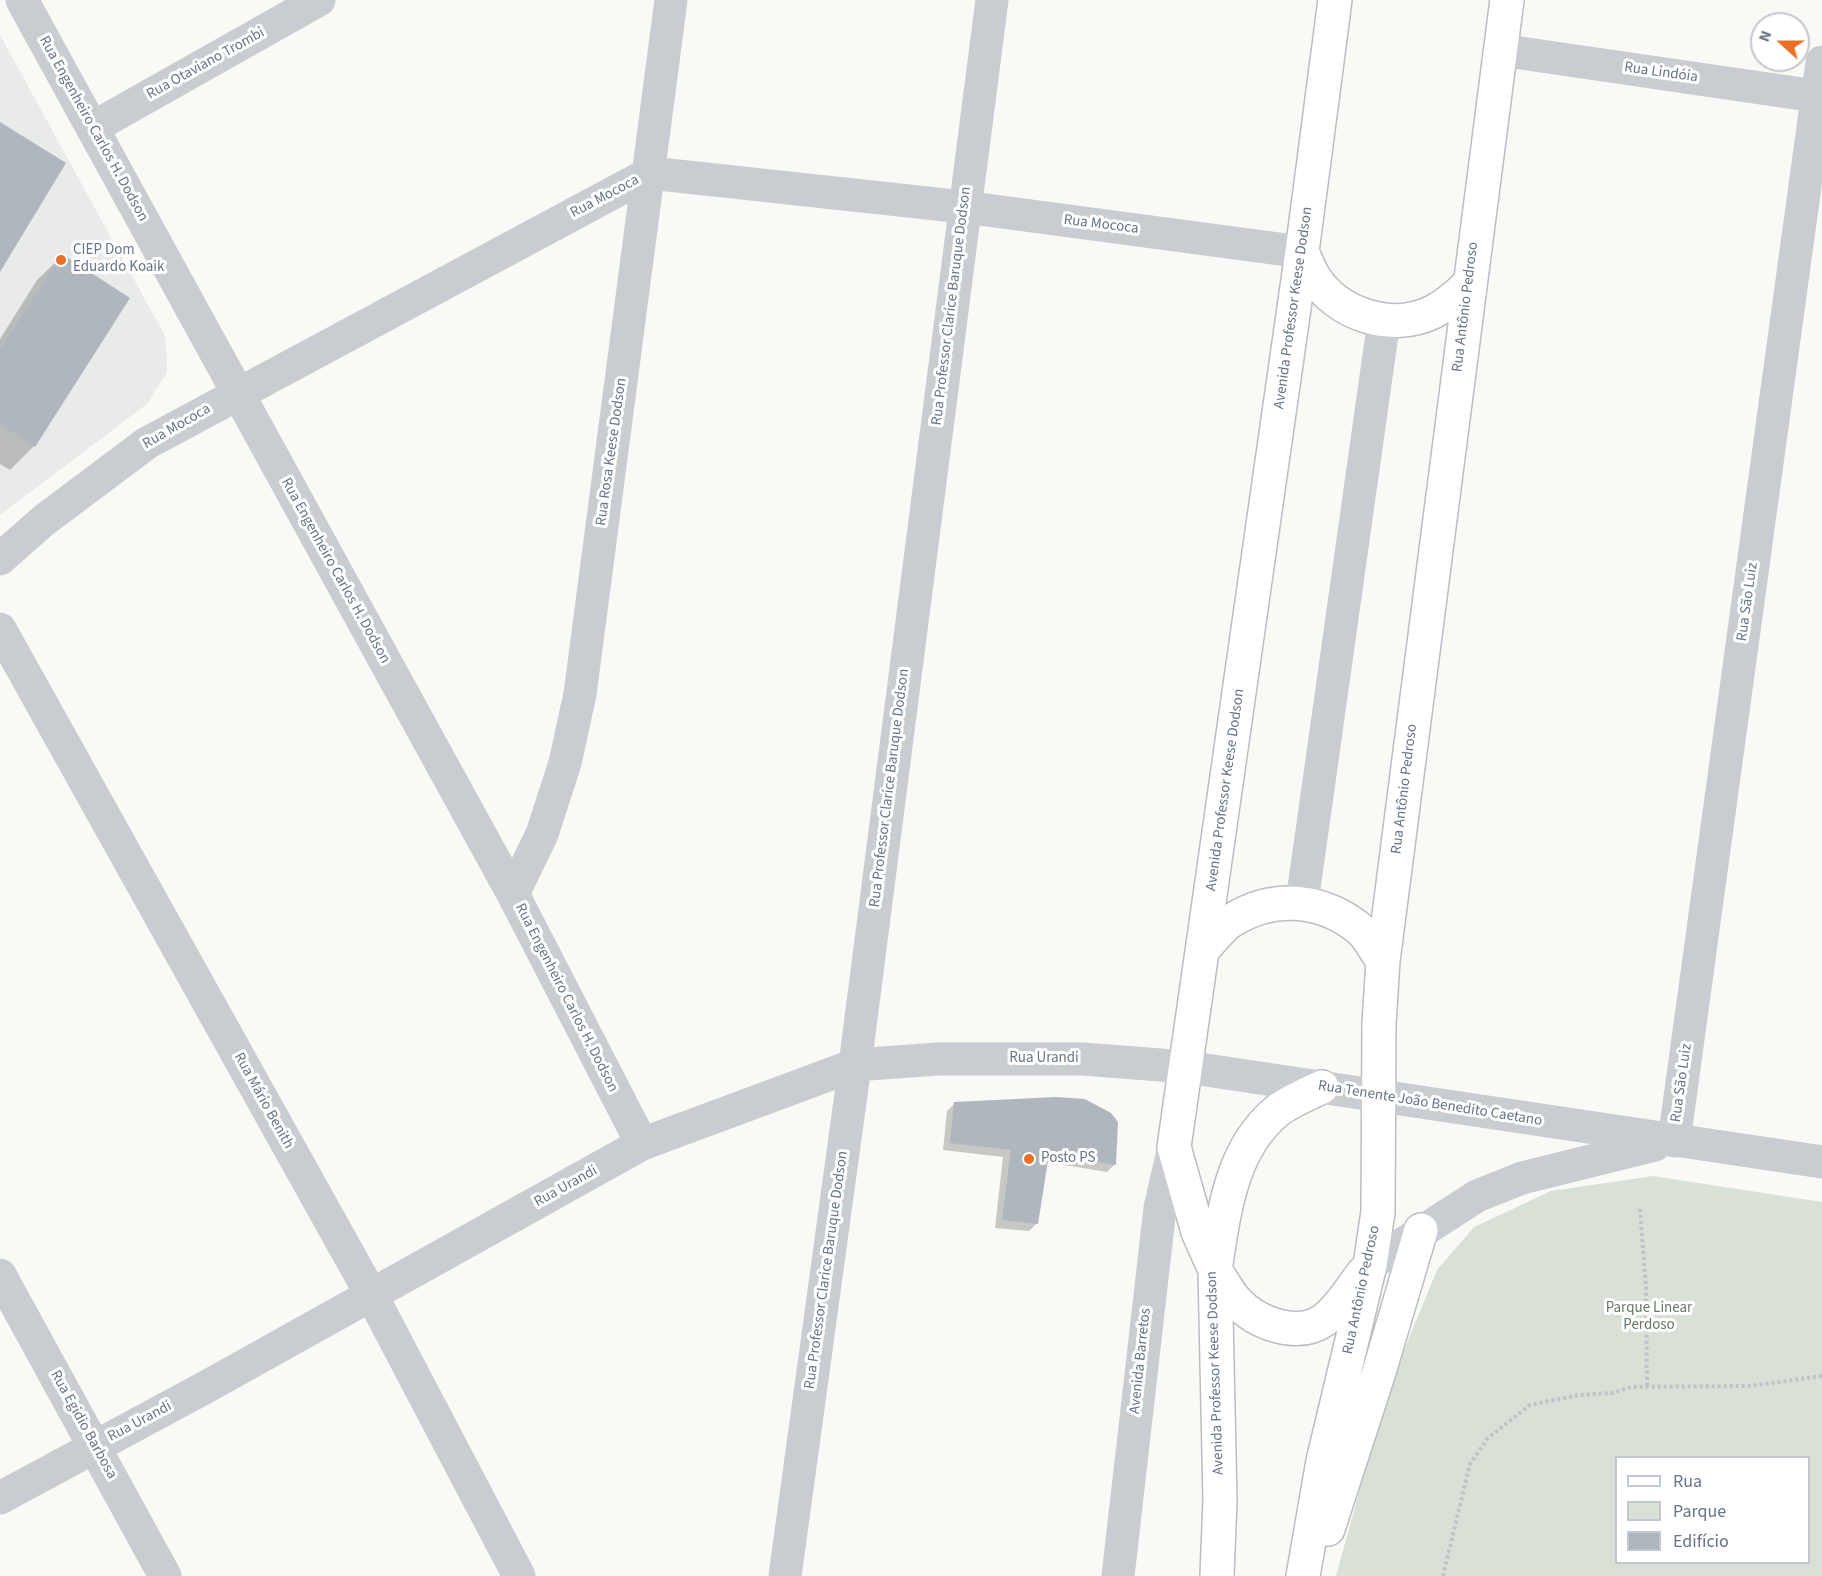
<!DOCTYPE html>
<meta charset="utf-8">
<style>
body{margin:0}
#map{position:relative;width:1822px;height:1576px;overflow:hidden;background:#f9f9f6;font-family:"Source Sans 3",sans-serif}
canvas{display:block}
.legend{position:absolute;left:1615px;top:1456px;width:195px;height:108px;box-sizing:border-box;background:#fff;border:2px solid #c2c8cf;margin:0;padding:8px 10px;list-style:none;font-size:18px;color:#677588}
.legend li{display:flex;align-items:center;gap:12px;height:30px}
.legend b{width:30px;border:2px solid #c2c8cf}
.north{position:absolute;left:1750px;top:12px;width:60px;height:60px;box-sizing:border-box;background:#fff;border:2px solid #c2c8cf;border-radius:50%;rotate:291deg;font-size:16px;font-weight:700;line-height:24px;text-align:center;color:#677588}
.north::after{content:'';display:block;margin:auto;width:21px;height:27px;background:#e96f26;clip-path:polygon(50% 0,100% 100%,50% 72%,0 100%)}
</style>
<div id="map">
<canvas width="1822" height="1576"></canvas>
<ul class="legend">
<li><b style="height:8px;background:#fff"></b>Rua</li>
<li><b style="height:16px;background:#d9e1d7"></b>Parque</li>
<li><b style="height:16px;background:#afb6bd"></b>Edifício</li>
</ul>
<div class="north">N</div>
</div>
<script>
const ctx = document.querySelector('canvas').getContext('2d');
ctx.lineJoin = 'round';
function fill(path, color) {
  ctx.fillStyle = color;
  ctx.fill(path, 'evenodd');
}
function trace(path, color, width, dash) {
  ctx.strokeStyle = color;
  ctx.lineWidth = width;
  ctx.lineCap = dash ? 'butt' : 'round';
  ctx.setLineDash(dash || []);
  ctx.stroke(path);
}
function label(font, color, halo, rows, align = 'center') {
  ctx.font = font + ' "Source Sans 3",sans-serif';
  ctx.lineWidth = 6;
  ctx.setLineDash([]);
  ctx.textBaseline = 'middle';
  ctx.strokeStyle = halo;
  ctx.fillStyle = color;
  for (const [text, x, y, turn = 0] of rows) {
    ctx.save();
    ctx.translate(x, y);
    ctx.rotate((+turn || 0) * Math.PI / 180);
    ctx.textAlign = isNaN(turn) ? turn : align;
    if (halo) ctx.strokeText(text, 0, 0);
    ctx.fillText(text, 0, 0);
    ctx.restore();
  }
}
fill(new Path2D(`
 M0,35L165,336L167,357V372L147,404L0,515Z`), '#e9eaea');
fill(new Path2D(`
 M1653,1176L1822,1202V1576H1336L1386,1394L1437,1270L1474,1227L1551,1191ZM1616,1458H1808V1562H1616Z`), '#d9e1d7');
fill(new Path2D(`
 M62,256L34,446L10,470L0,464V339L37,280Z
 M955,1103L1115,1164L1107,1172L1046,1162L1037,1223L1029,1231L995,1228L1003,1157L943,1150L947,1111Z`), '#0003');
fill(new Path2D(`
 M0,122L66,163L0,272Z
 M62,254L130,298L35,447L0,424V350Z
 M1056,1097L1085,1099L1111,1113L1118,1122L1116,1165L1049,1154L1038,1224L1002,1220L1011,1150L950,1143L954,1102Z`), '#afb6bd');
const major = new Path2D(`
 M1302,252C1306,260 1309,269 1314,277C1338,315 1392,332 1433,312C1447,305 1458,295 1469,284
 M1204,948C1213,939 1223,925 1234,919C1276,894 1325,899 1362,931C1370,939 1376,952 1383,961
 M1322,1087C1308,1094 1290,1101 1277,1111C1230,1150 1224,1213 1215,1270C1222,1280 1228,1292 1236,1301C1256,1323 1297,1339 1324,1320C1340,1308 1351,1289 1363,1273
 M1328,1529L1379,1372L1421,1230
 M1217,1576L1220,1500L1215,1270L1198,1232L1174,1147L1302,252L1335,0
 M1303,1576L1323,1461L1370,1265L1378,1212L1379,1024L1383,961L1507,0`);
trace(major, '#babdc2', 36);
trace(new Path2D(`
 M1640,1209L1646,1288L1647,1387
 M1443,1576L1470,1464L1488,1438L1530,1405L1579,1395L1613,1393L1631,1387L1750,1386L1822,1376`), '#c0c2c5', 4, [3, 3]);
trace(new Path2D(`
 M22,0L513,894L642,1144
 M1500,50L1822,97
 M92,128L319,0
 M0,559L43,521L147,443L650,173L964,207L1302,252
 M0,629L372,1296L519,1576
 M513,894L542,834L565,763L580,694L671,0
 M1302,902L1384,320
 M1674,1141L1822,62
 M1370,1265L1477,1196L1522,1178L1655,1145
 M0,1275L165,1576
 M0,1498L206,1387L642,1144L855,1065L938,1059H1083L1186,1067L1822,1162
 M785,1576L855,1065L992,0
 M1118,1576L1160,1208L1174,1147`), '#c9ccd0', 33);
trace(major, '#fff', 33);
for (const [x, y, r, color] of [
 [61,260,6,"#e96f26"],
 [1029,1159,6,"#e96f26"]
]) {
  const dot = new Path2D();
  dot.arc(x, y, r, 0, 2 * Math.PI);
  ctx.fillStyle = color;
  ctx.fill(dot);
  trace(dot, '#fff', 2);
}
label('15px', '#677588', '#fff', [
 ["Rua Otaviano Trombi",206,64,-29],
 ["Rua Lindóia",1661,73,8],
 ["Rua Engenheiro Carlos H. Dodson",93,129,61],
 ["Rua Mococa",605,197,-28],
 ["Rua Mococa",1101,225,7],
 ["Rua Professor Clarice Baruque Dodson",952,306,-83],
 ["Rua Antônio Pedroso",1466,307,-83],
 ["Avenida Professor Keese Dodson",1294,308,-82],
 ["Rua Mococa",177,427,-30],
 ["Rua Rosa Keese Dodson",612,452,-82],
 ["Rua Engenheiro Carlos H. Dodson",335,571,61],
 ["Rua São Luiz",1748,602,-82],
 ["Rua Professor Clarice Baruque Dodson",890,788,-83],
 ["Rua Antônio Pedroso",1405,789,-83],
 ["Avenida Professor Keese Dodson",1226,790,-82],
 ["Rua Engenheiro Carlos H. Dodson",566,998,63],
 ["Rua Urandi",1044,1059],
 ["Rua São Luiz",1682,1083,-82],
 ["Rua Mário Benith",263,1101,61],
 ["Rua Tenente João Benedito Caetano",1430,1104,9],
 ["Rua Urandi",566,1187,-29],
 ["Rua Professor Clarice Baruque Dodson",827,1270,-82],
 ["Rua Antônio Pedroso",1362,1290,-78],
 ["Avenida Barretos",1141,1361,-84],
 ["Avenida Professor Keese Dodson",1216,1373,-92],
 ["Rua Urandi",140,1422,-28],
 ["Rua Egidio Barbosa",83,1425,61]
]);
label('15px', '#677588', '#fff', [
 ["CIEP Dom",73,251],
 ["Eduardo Koaik",73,268],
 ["Posto PS",1041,1159]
], 'left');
label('15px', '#647a62', '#fff', [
 ["Parque Linear",1649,1309],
 ["Perdoso",1649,1326]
]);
</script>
